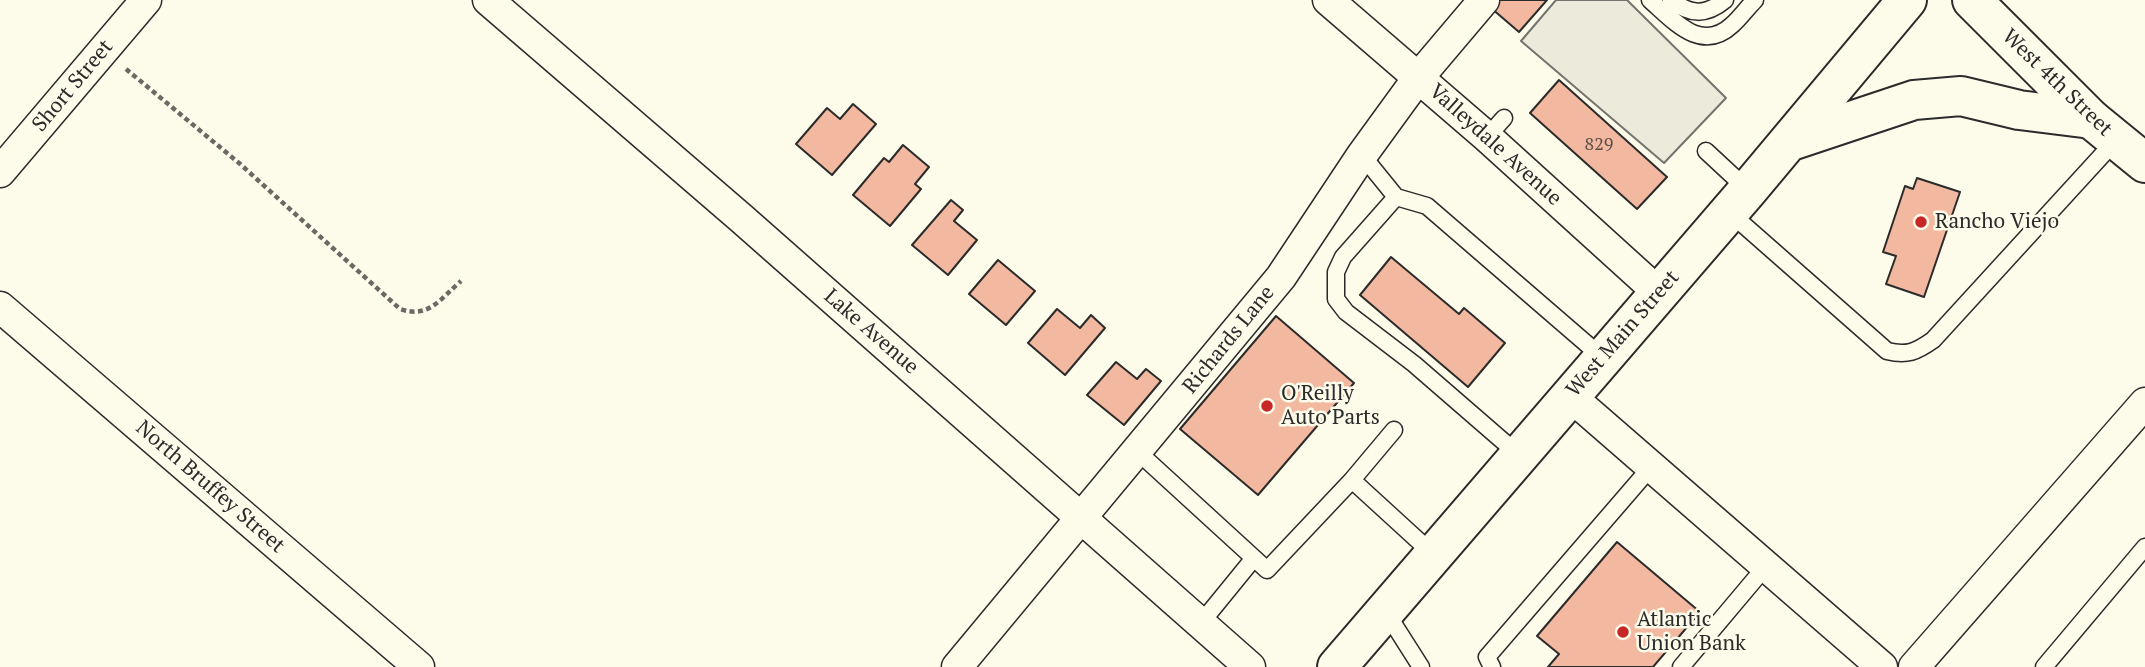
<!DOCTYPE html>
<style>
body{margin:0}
canvas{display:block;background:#fdfbea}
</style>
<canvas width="2145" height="667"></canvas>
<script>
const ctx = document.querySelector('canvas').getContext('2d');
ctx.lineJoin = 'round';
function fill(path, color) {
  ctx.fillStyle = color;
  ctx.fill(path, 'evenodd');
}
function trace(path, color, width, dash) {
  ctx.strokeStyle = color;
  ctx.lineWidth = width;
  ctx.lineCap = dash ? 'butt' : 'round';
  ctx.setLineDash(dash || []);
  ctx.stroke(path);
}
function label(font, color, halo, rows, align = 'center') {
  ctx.font = font + ' "PT Serif",serif';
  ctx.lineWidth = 5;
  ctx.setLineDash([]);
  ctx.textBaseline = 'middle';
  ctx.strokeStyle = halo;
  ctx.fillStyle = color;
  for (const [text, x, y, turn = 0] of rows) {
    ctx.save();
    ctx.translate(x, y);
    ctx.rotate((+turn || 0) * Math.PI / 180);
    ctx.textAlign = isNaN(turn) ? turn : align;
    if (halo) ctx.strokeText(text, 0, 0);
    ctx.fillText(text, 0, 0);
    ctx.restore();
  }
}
const parking = new Path2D(`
 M1556,0H1627L1726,98L1664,163L1521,41Z`);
fill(parking, '#eceadb');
trace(parking, '#74746e', 2);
const building = new Path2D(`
 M1498,0H1547L1519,32L1491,8Z
 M1559,80L1667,177L1637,209L1530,113Z
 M853,104L876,124L832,175L796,144L827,108L840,119Z
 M903,145L929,167L915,184L921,189L890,226L853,195L884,158L889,162Z
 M1917,178L1960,192L1924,297L1886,284L1896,256L1883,252L1905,186L1913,189Z
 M951,200L963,210L954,221L977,240L948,275L912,245Z
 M1391,257L1459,314L1464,308L1505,343L1468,387L1360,295Z
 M998,260L1035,291L1006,325L969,294Z
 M1057,309L1080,328L1091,315L1105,328L1065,375L1028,343Z
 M1276,316L1354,383L1258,495L1180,429Z
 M1116,362L1137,379L1146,369L1161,381L1124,425L1087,395Z
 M1617,542L1700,612L1653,667H1548L1559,654L1537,636Z`);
fill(building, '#f2b8a0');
trace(building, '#2b2b2b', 2);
const service = new Path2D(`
 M1650,0C1673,20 1701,54 1732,25C1740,18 1747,8 1755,0
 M1671,0C1690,15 1706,16 1725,0
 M1487,137L1504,118
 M1706,151L1748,190
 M1362,155L1396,197
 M1729,212L1887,351C1907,356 1916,352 1933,340L2116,140
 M1138,452L1267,570L1352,480L1434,555
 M1519,455L1414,364L1346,312L1336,299V272L1343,257L1396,197L1427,206L1603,358
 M1352,480L1394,430
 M1386,612L1421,667
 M1201,623L1254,558
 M1492,667L1487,657L1651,467
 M1681,667L1766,566
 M2044,667L2145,547`);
const minor = new Path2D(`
 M488,0L741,218L1250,667
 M1328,0L1487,137L1659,293
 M0,172L146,0
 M0,307L419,667
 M1570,396L1882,667
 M957,667L1281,277L1362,155L1418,78L1484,0
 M1914,667L2145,403`);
const secondary = new Path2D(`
 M1972,0L2091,119L2145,163`);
const primary = new Path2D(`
 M1788,142L1914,100L1961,96L2019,110L2091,119
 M1337,667L1748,190L1907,0`);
trace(service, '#2b2b2b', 19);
trace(minor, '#2b2b2b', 33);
trace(secondary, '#2b2b2b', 42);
trace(primary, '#2b2b2b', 42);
trace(new Path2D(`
 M126,69L239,163L400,309C429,319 440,299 461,281`), '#6a6964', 4.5, [5, 3.5]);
trace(service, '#fdfbea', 16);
trace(minor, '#fdfbea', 30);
trace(secondary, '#fdfbea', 38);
trace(primary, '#fdfbea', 38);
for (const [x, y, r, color] of [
 [1921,222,7,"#c62828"],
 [1267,406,7,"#c62828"],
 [1623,632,7,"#c62828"]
]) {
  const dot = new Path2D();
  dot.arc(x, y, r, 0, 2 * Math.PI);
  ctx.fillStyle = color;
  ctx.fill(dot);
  trace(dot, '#fdfbea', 2.5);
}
label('18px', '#5d4e48', null, [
 ["829",1599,145]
]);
label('21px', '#2b2b2b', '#fdfbea', [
 ["West 4th Street",2057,83,44],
 ["Short Street",73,86,-50],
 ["Valleydale Avenue",1495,145,42],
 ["Lake Avenue",871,332,41],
 ["West Main Street",1623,334,-49],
 ["Richards Lane",1229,340,-51],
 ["North Bruffey Street",210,487,41]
]);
label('21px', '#2b2b2b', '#fdfbea', [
 ["Rancho Viejo",1935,222],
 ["O'Reilly",1281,394],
 ["Auto Parts",1281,418],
 ["Atlantic",1637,620],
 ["Union Bank",1637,644]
], 'left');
</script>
